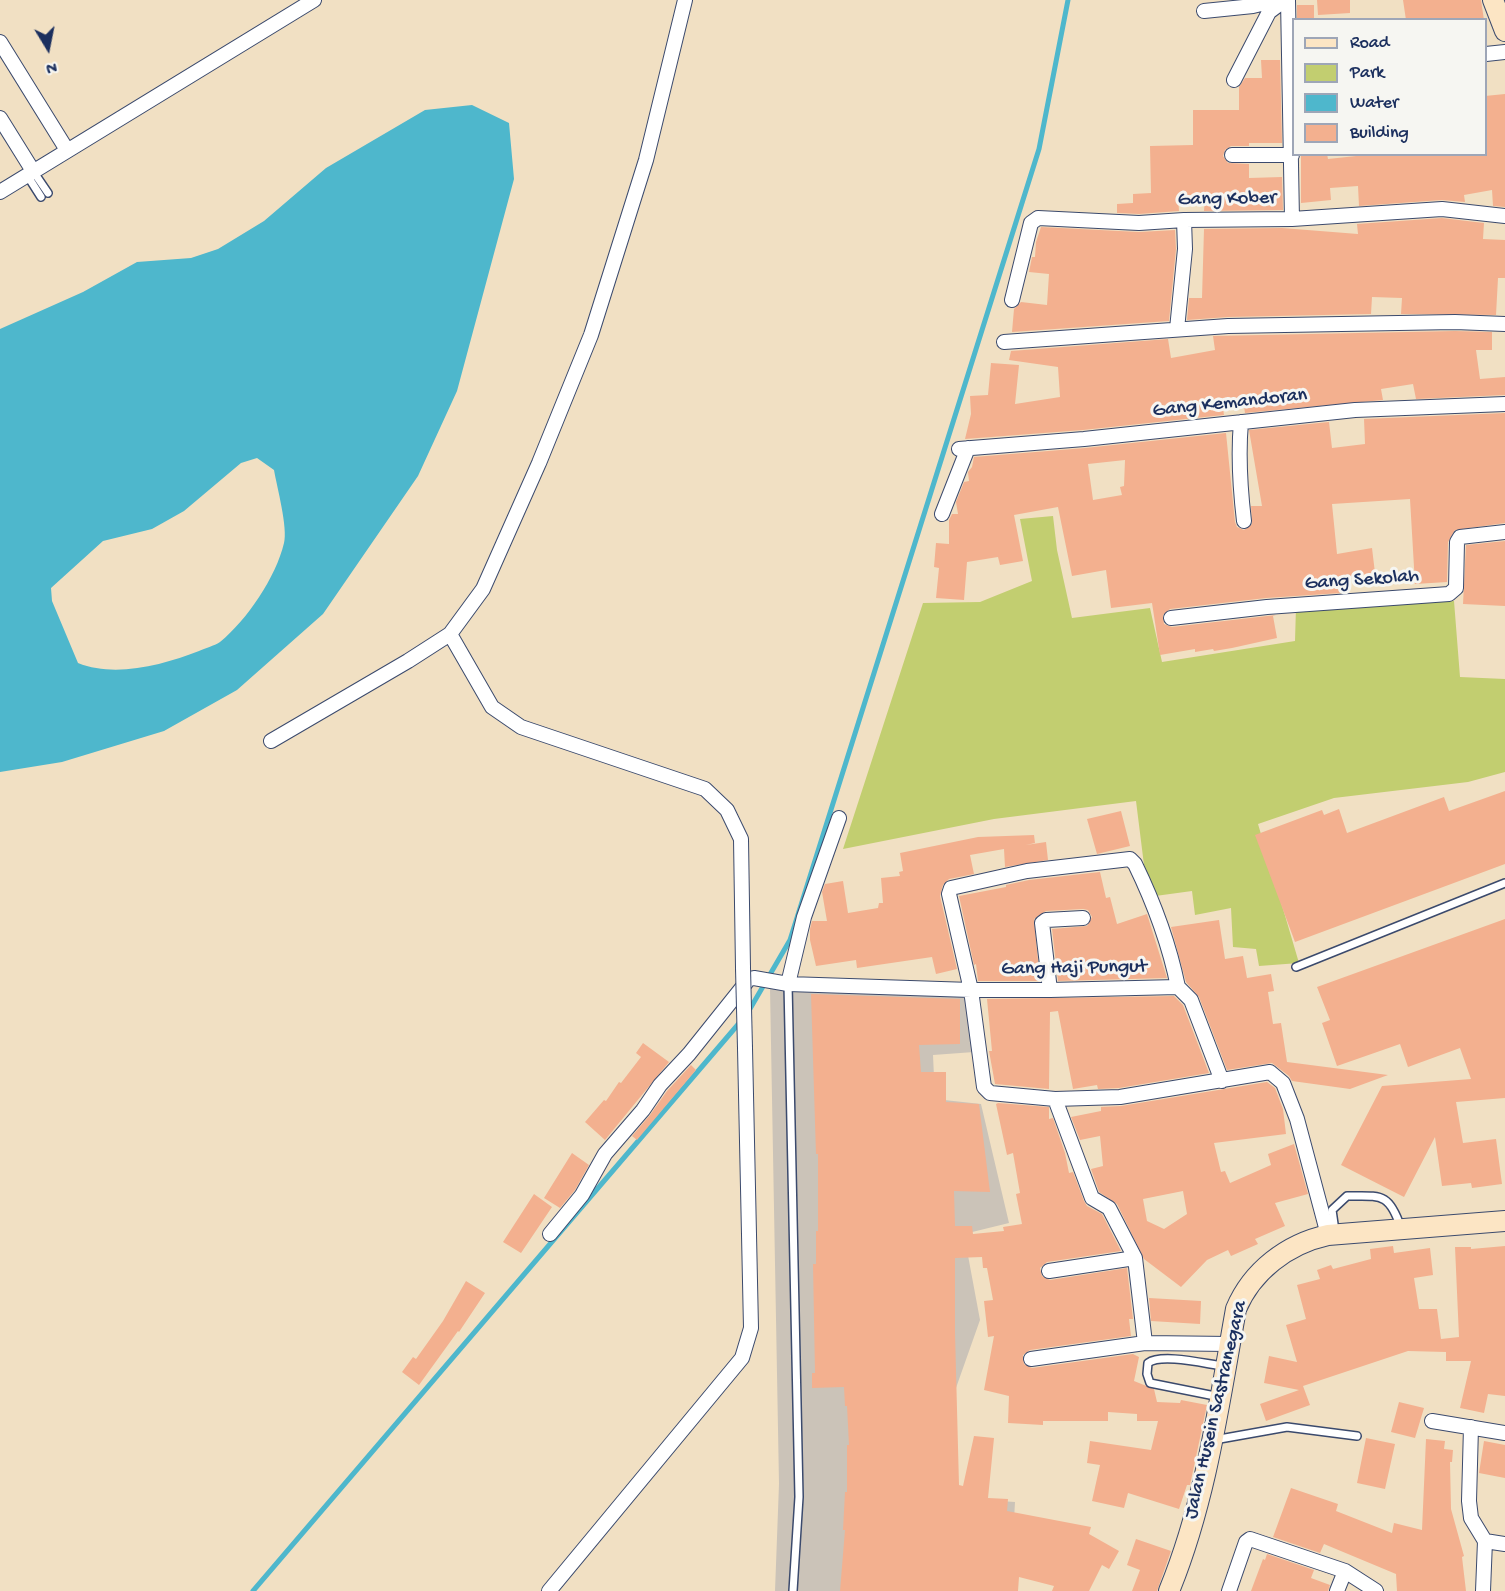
<!DOCTYPE html>
<style>
body{margin:0}
#map{position:relative;width:1505px;height:1591px;overflow:hidden;background:#f1e0c3;font-family:"Gochi Hand",sans-serif}
canvas{display:block}
.legend{position:absolute;left:1292px;top:18px;width:195px;height:138px;box-sizing:border-box;background:#f6f6f2;border:2px solid #9ea6b7;margin:0;padding:8px 10px;list-style:none;font-size:18px;color:#1b2f5e}
.legend li{display:flex;align-items:center;gap:12px;height:30px}
.legend b{width:30px;border:2px solid #9ea6b7}
.north{position:absolute;left:18px;top:18px;width:60px;height:60px;-webkit-text-stroke:4px #f6f6f2;paint-order:stroke;rotate:170deg;font-size:16px;font-weight:700;line-height:24px;text-align:center;color:#1b2f5e}
.north::after{content:'';display:block;margin:auto;width:21px;height:27px;background:#1b2f5e;clip-path:polygon(50% 0,100% 100%,50% 72%,0 100%)}
</style>
<div id="map">
<canvas width="1505" height="1591"></canvas>
<ul class="legend">
<li><b style="height:8px;background:#fce5c4"></b>Road</li>
<li><b style="height:16px;background:#c2ce70"></b>Park</li>
<li><b style="height:16px;background:#4eb7cc"></b>Water</li>
<li><b style="height:16px;background:#f3b08f"></b>Building</li>
</ul>
<div class="north">N</div>
</div>
<script>
const ctx = document.querySelector('canvas').getContext('2d');
ctx.lineJoin = 'round';
function fill(path, color) {
  ctx.fillStyle = color;
  ctx.fill(path, 'evenodd');
}
function trace(path, color, width, dash) {
  ctx.strokeStyle = color;
  ctx.lineWidth = width;
  ctx.lineCap = dash ? 'butt' : 'round';
  ctx.setLineDash(dash || []);
  ctx.stroke(path);
}
function label(font, color, halo, rows, align = 'center') {
  ctx.font = font + ' "Gochi Hand",sans-serif';
  ctx.lineWidth = 6;
  ctx.setLineDash([]);
  ctx.textBaseline = 'middle';
  ctx.strokeStyle = halo;
  ctx.fillStyle = color;
  for (const [text, x, y, turn = 0] of rows) {
    ctx.save();
    ctx.translate(x, y);
    ctx.rotate((+turn || 0) * Math.PI / 180);
    ctx.textAlign = isNaN(turn) ? turn : align;
    if (halo) ctx.strokeText(text, 0, 0);
    ctx.fillText(text, 0, 0);
    ctx.restore();
  }
}
fill(new Path2D(`
 M973,986L974,1052L933,1055L935,1099L981,1104L1009,1223L964,1234L980,1320L945,1419L939,1497L1015,1502L1010,1591H775L779,1484L770,988Z`), '#cbc3b8');
fill(new Path2D(`
 M1053,516L1057,550L1072,618L1150,608L1162,662L1295,641L1296,607L1454,601L1460,677L1505,679V772L1468,782L1334,798L1258,824L1299,963L1259,966L1256,949L1233,947L1231,908L1195,915L1192,891L1148,897L1136,801L994,819L843,849L923,603L980,602L1032,581L1020,519Z`), '#c2ce70');
fill(new Path2D(`
 M472,105L509,123L514,179L457,391L418,476L323,614L237,690L164,731L62,762L0,772V329L83,292L137,262L191,258L218,249L264,221L326,168L425,110ZM257,458L274,470C277,487 288,528 284,543C276,577 247,620 220,642C214,646 205,648 199,651C163,665 115,678 78,663L52,601L51,588L103,541L152,529L184,511L241,463Z`), '#4eb7cc');
trace(new Path2D(`
 M747,1014L790,940L1039,149L1068,0
 M253,1591L741,1021`), '#4eb7cc', 5);
fill(new Path2D(`
 M1317,0H1350V13L1318,15Z
 M1403,0H1481L1484,20H1406Z
 M1297,5H1314V20H1297Z
 M1261,60H1280L1282,143H1249V146H1231L1225,150L1223,156L1228,163L1249,164V178L1282,177L1283,210L1204,211L1205,195H1178L1179,211L1139,214L1117,213V204L1133,203V194L1151,193L1150,146L1193,145V110H1239V87L1245,78H1262Z
 M1505,94V207L1493,206L1492,190L1464,195L1465,202L1442,200L1359,206L1358,186L1330,188L1331,200L1301,203V154H1327L1328,159L1375,154H1485V96Z
 M1442,218L1484,223L1483,239L1505,240V278H1498L1496,315L1401,314L1402,298L1372,297L1371,314L1228,317L1187,320L1189,298H1202L1204,229L1282,228L1358,234L1357,224Z
 M1041,227L1139,232L1175,230L1176,249L1169,321L1012,332L1014,309L1021,302L1047,305L1049,274L1029,272L1032,257H1035L1036,242Z
 M1455,331L1492,332V350H1476L1480,379L1505,377V395L1416,399L1413,384L1381,389L1383,400L1245,413L1243,400L1222,403L1224,415L1083,430L965,439L971,414L970,396L988,395L991,363L1019,365L1015,404L1060,397L1058,367L1009,360L1011,351L1168,339L1171,358L1215,350L1213,336Z
 M1505,413V523L1455,530L1448,542L1447,582L1415,584L1410,499L1332,504L1337,554L1372,548L1375,573L1339,578L1341,593L1266,598L1170,609L1163,615L1164,624L1172,627L1276,615L1273,616L1277,638L1232,648L1214,651L1213,649L1195,652V649L1160,655L1152,603L1111,608L1106,570L1072,576L1058,507L1014,515L1023,561L1000,565L998,557L967,562L964,600L936,598L939,568L934,567L936,543L949,544V520L952,514H958L956,502L964,482L969,481L968,472L972,467L974,457L1085,448L1226,433L1235,522L1237,527L1244,530L1252,524L1251,506H1262L1249,430L1329,422L1332,448L1365,444L1364,419ZM1125,460L1124,486L1120,487L1122,495L1093,500L1088,464Z
 M1505,541V606L1463,604L1466,545Z
 M1505,791V864L1295,942L1255,835L1322,810L1324,815L1339,809L1347,833L1444,797L1449,811Z
 M1121,811L1130,846L1097,854L1087,819Z
 M1034,835L1035,843L1026,845L1046,842L1048,860L1005,867L1004,849L970,855L974,874L949,879L943,885L940,896L957,969L936,974L932,957L857,968L856,960L816,966L810,940V929L812,921H827L822,892L825,884L843,881L848,913L878,908L879,903H883L881,878L900,876L899,872L903,871L900,853L978,837Z
 M1100,872L1106,898L1110,897L1117,924L1147,914L1167,978L1058,981L1052,929L1087,926L1092,917L1088,910L1083,909L1046,911L1034,919L1040,981H978L976,964L974,965L959,896L1006,887V885L1029,880Z
 M1505,919V1098L1456,1102L1463,1143L1496,1139L1502,1184L1472,1188L1471,1183L1442,1186L1435,1137L1404,1197L1341,1165L1382,1086L1471,1079L1460,1048L1408,1067L1400,1044L1337,1066L1322,1023L1330,1020L1317,987Z
 M1219,920L1225,959L1243,956L1247,978L1271,974L1274,991L1268,992L1273,1024L1281,1023L1287,1062L1388,1075L1350,1089L1292,1081L1289,1076L1272,1063L1227,1070L1199,997L1186,982L1171,927Z
 M811,994L960,999V1044L919,1045L921,1072H946V1102L979,1104L990,1192L954,1191L955,1226H972L973,1234L1004,1231L1003,1227L1022,1224L1016,1194L1020,1193L1013,1153L1007,1155L996,1104L998,1103L1049,1107V1119L1053,1118L1065,1153L1069,1173L1073,1172L1084,1201L1087,1206L1102,1214L1121,1251L1047,1262L1040,1268L1042,1276L1050,1280L1127,1268L1133,1319H1129L1131,1336L1030,1350L1023,1355L1024,1364L1032,1368L1133,1354L1139,1357L1134,1381L1154,1389L1157,1402L1180,1403L1181,1400L1207,1405L1190,1485H1187L1179,1509L1128,1493L1124,1508L1092,1501L1100,1465L1087,1463L1090,1441L1151,1450L1158,1421H1137V1414L1108,1412V1421H1043V1425L1008,1423L1009,1396L984,1390L994,1336L988,1337L984,1301L993,1300L987,1268H983L982,1257L955,1258V1333L959,1485L963,1486L974,1436L994,1438L988,1498L1008,1499L1007,1511L1091,1527L1089,1534L1119,1551L1109,1569L1102,1565L1089,1591H1052L1054,1586L1019,1577L1018,1591H840L845,1530H843L845,1492H847V1445H849L847,1406H845L844,1387L812,1388V1373H815L813,1264H816V1231H818V1154H816Z
 M1174,996L1183,1005L1209,1073L1119,1088L1098,1089L1097,1085L1073,1089L1058,1011L1050,1012L1049,1089L995,1084L989,1051H992L987,999Z
 M643,1043L669,1062L605,1140L585,1122L604,1100L606,1101L619,1082L621,1083L641,1057L636,1053Z
 M691,1065L696,1070L637,1140L632,1136L650,1115L667,1091Z
 M1267,1082L1275,1088L1283,1109L1286,1134L1214,1143L1221,1172L1225,1171L1230,1183L1271,1165L1268,1154L1294,1144L1308,1194L1275,1203L1285,1226L1255,1239L1258,1244L1231,1256L1228,1250L1207,1260L1181,1287L1144,1259L1117,1204L1099,1192L1091,1169L1103,1166L1100,1136L1080,1140L1071,1117L1101,1111V1107L1121,1106ZM1183,1191L1187,1214L1164,1229L1147,1221L1143,1199Z
 M572,1153L589,1165L575,1190L560,1208L544,1198Z
 M534,1194L552,1207L521,1253L503,1242Z
 M1393,1246L1394,1253L1430,1248L1433,1275L1414,1278L1419,1309H1437L1441,1339L1459,1337L1455,1247H1471V1249L1505,1246V1396L1488,1394L1484,1413L1460,1408L1471,1361H1446V1352L1408,1351L1303,1386L1310,1405L1266,1421L1260,1404L1299,1390L1264,1383L1269,1356L1297,1362L1286,1325L1306,1319L1297,1285L1320,1279L1317,1270L1331,1265L1333,1269L1371,1259L1370,1249Z
 M466,1281L485,1293L459,1332L458,1331L419,1385L402,1372L413,1357L416,1359L443,1321Z
 M1149,1298L1201,1301L1200,1324L1151,1321Z
 M1399,1402L1424,1408L1415,1438L1391,1432Z
 M1366,1438L1395,1444L1385,1489L1357,1483Z
 M1426,1439L1445,1441L1444,1449L1453,1450L1452,1462H1450L1451,1509L1464,1556L1462,1557L1466,1591H1397L1396,1574L1324,1544L1320,1553L1273,1537L1291,1488L1338,1504L1336,1511L1392,1533L1394,1523L1422,1530Z
 M1484,1441L1505,1445V1478L1479,1473Z
 M1136,1539L1171,1551L1157,1591H1132L1140,1570L1127,1565Z
 M1267,1554L1314,1570L1311,1578L1330,1585L1328,1591H1251L1263,1559L1265,1560Z`), '#f3b08f');
const service = new Path2D(`
 M33,171L48,193
 M27,175L41,197
 M1296,967L1505,883
 M788,984L799,1497L793,1591
 M1335,1231L1332,1210L1347,1196C1381,1196 1389,1192 1401,1228
 M1220,1397L1150,1383L1147,1374L1148,1363C1162,1353 1206,1364 1223,1366
 M1214,1440L1287,1427L1357,1436`);
const minor = new Path2D(`
 M1288,0L1292,219
 M1204,11L1253,6L1278,0
 M0,42L67,150
 M1486,54L1505,52
 M1234,80L1269,12L1285,0
 M0,118L33,171
 M1232,155H1292
 M0,192L314,0
 M1012,300L1031,223L1038,218L1139,223L1184,220L1292,219L1442,209L1505,216
 M1177,329L1185,249L1184,220
 M1004,342L1228,326L1455,322L1505,324
 M1241,422C1238,455 1240,487 1244,521
 M959,449L1084,439L1355,410L1505,404
 M942,514L968,448
 M1171,618L1267,607L1449,594L1456,588L1457,542L1460,537L1505,532
 M450,634L492,707L521,727L705,789L727,810L741,839L743,968
 M271,741L408,661L450,634L483,589L539,463L591,335L646,160L685,0
 M788,984L804,917L839,818
 M1178,987C1169,943 1154,903 1135,864L1130,859L1027,871L951,888L949,894L971,990H1050L1178,987L1191,1000L1222,1081
 M1050,990L1042,923L1046,920L1083,918
 M1055,1099L1092,1198L1109,1208L1135,1258L1145,1343
 M550,1234L582,1195L605,1154L643,1110L660,1085L689,1054L749,979L754,978L788,984L971,990L984,1087L990,1093L1055,1099L1120,1097L1270,1072L1283,1083L1297,1119L1328,1235
 M1049,1271L1135,1258
 M1031,1359L1145,1343L1230,1344
 M1432,1421L1505,1433
 M1471,1427L1469,1501L1471,1518L1485,1541L1483,1591
 M1485,1541L1505,1544
 M549,1591L742,1358L751,1328L745,1048
 M1229,1591L1246,1542L1250,1539L1345,1571L1376,1591
 M1337,1591L1345,1571`);
const secondary = new Path2D(`
 M1493,0L1505,31
 M1169,1591C1206,1501 1219,1404 1236,1309C1252,1271 1287,1244 1328,1235L1505,1221`);
trace(service, '#3b4a6d', 10);
trace(minor, '#3b4a6d', 16);
trace(secondary, '#3b4a6d', 22);
trace(service, '#fff', 7);
trace(minor, '#fff', 14);
trace(secondary, '#fce5c4', 20);
const minorBridge = new Path2D(`
 M743,968L745,1048`);
trace(minorBridge, '#3b4a6d', 16, []);
trace(minorBridge, '#fff', 14);
label('20px', '#1b2f5e', '#f6f6f2', [
 ["Gang Kober",1227,200,-1],
 ["Gang Kemandoran",1230,404,-6],
 ["Gang Sekolah",1362,581,-4],
 ["Gang Haji Pungut",1074,969,-1],
 ["Jalan Husein Sastranegara",1217,1410,-77]
]);
</script>
